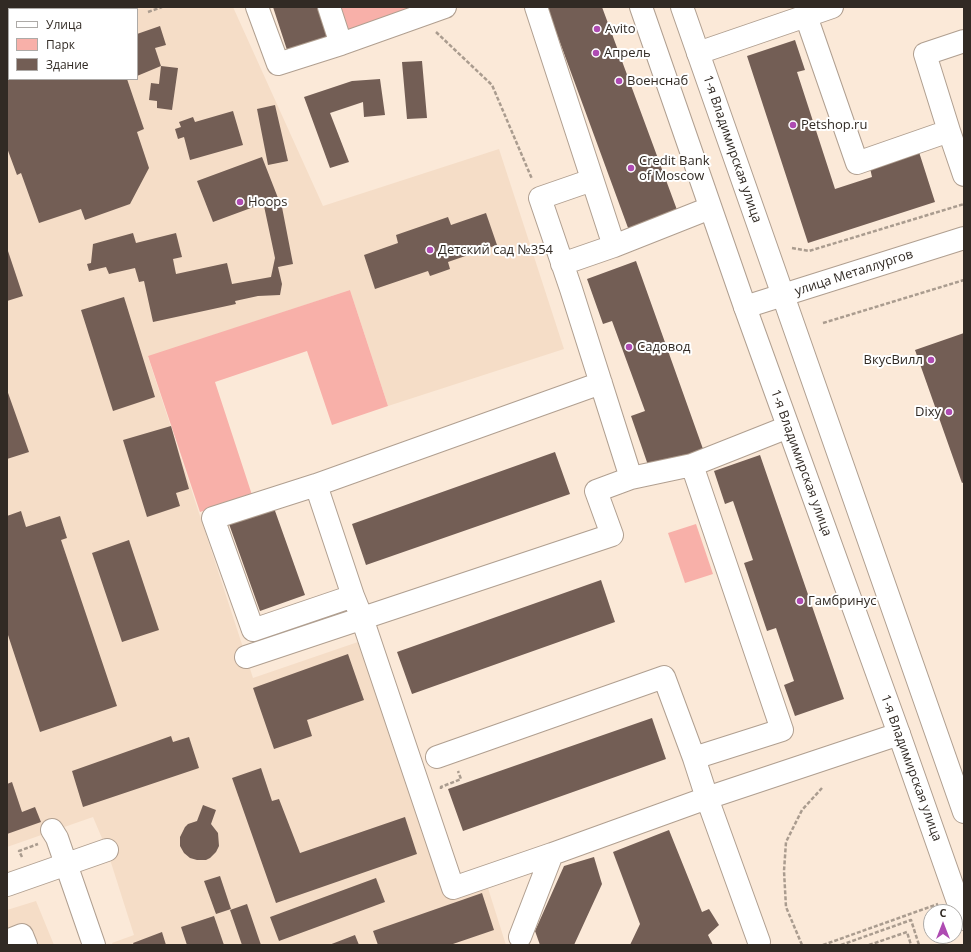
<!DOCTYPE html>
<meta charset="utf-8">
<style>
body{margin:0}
#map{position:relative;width:971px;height:952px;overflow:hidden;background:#fbe9d8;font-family:"Open Sans",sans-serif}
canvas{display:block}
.frame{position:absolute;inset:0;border:8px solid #312a24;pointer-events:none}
.legend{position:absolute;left:8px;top:8px;width:130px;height:72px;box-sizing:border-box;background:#fff;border:1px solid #adaaa7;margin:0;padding:5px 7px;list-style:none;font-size:12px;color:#312a24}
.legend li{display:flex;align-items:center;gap:8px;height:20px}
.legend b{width:20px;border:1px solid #adaaa7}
.north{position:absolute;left:923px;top:904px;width:40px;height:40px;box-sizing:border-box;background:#fff;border:1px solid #adaaa7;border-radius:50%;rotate:0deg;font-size:11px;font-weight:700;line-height:16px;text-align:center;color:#312a24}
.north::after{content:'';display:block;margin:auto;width:14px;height:18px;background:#ae4bb2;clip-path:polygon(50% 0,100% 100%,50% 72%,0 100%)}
</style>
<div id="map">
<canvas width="971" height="952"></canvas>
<div class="frame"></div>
<ul class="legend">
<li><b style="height:5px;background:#fff"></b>Улица</li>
<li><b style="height:11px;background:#f8b0a9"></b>Парк</li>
<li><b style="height:11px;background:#735e55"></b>Здание</li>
</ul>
<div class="north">С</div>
</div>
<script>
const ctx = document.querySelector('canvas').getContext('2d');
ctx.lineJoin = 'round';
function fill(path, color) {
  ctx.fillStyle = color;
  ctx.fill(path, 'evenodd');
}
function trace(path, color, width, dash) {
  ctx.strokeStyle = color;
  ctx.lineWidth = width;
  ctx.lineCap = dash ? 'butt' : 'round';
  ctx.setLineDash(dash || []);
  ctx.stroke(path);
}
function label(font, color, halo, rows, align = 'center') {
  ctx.font = font + ' "Open Sans",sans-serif';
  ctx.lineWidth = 4;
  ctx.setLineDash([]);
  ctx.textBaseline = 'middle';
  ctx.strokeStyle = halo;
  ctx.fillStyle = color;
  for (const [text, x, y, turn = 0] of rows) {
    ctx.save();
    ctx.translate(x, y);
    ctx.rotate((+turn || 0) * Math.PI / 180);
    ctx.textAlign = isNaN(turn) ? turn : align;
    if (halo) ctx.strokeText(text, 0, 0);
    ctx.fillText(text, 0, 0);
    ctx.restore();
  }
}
fill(new Path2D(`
 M7,7H233L323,206L499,149L564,349L388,406L350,290L148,357L253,678L358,642L447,898L487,885L506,945H113L112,943L134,935L107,850L93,817L7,847ZM9,9H137V79H9Z
 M36,901L54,945H7V910Z`), '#f5ddc7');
fill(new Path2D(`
 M339,7H416L348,32Z
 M350,290L388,406L332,425L307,351L215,382L252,495L200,512L148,356Z
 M696,524L713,574L685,583L668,533Z`), '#f8b0a9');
fill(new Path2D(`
 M101,7H123V9H96Z
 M273,7H321L331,38L288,53Z
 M547,7H602L680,218L631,236Z
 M160,26L166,45L155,48L161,66L178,68L172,110L157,108V101L149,100L151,83L159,84L161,66L137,76V34Z
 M795,40L805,70L797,72L835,189L872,177L870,168L919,152L935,202L808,243L747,56Z
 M422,61L427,118L407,119L402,62Z
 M9,71V79H127L144,129L137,132L149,168L130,204L85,220L81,209L39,223L21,173L17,175L7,148V72Z
 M380,79L385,115L364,117L363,102L330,113L349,162L330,168L304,97L352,81Z
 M275,105L288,161L268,165L257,109Z
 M233,111L243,145L190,160L184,137L178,139L175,129L181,127L179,122L193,117L195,122Z
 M262,157L278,198L213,222L197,181Z
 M281,202L293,264L278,267L282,284L280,295L258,296L235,301L236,304L153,322L144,281L139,282L135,268L109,274L106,267L89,271L87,264L91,263L93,244L133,233L136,243L176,233L182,257L173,259L176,274L227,263L232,284L271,277L275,258L264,206Z
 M486,213L497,245L448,262L450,269L430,276L428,271L375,289L364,255L398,243L396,235L448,217L451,225Z
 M7,248L23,296L7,301Z
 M636,261L703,449L649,468L631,416L645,411L612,321L603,324L587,279Z
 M124,297L155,397L113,411L81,310Z
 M964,333V482L962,483L915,350Z
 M7,390L29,452L7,459Z
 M171,426L189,489L176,493L180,506L147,517L123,440Z
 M555,452L570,494L366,565L352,524Z
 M760,455L844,699L795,716L784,685L794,681L776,628L767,631L744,563L753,560L733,501L725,504L714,471Z
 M274,508L305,595L260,611L229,524Z
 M21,511L26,527L60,516L67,538L61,540L117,706L40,732L7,632V516Z
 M129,540L159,630L122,642L92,553Z
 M601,580L615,622L412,694L397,652Z
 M348,654L364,700L307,720L312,736L274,749L253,688Z
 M652,718L666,759L463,831L448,789Z
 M171,736L173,742L189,737L199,768L83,807L72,771Z
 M261,768L272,801L279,799L300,853L405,817L417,854L276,903L232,778Z
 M12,782L22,812L35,807L41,822L7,834V784Z
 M203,805L216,810L211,824L218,833L219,846L216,852L210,858L206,860H197L190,858L184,853L180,846V837L185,827L188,824L197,821Z
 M669,830L702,912L709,909L719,925L708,935L713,945H630L640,924L613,852Z
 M594,857L602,884L574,945H540L535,931L564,866Z
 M220,876L231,909L216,914L204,881Z
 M376,878L385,902L279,941L270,917Z
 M482,893L494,930L450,945H378L373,931Z
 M247,904L261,945H242L230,910Z
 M214,916L224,945H187L181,927Z
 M162,932L166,945H134L133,943Z
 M355,935L359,945H329Z`), '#735e55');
const minor = new Path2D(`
 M257,7L278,64L341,44L329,7
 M536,7L614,246
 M832,7L806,16L857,163L949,131L964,175
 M341,44L445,7
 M698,53L806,16
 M949,131L925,54L964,41
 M592,180L540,198L571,289L631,478L692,465
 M562,264L614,246L710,208
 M745,307L964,238
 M316,485L601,383
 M353,596L316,485L213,518L253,630L353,596L362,618L453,888L552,854
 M246,657L612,535L596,491L631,478
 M437,757L664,677L694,758L782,730L692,465L788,427
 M694,758L707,798L759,942
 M52,830L57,838L94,945
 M7,885L107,850
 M520,937L552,854L707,798L899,734
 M7,941L22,935L26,945`);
const major = new Path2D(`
 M641,7L745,307L899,734L964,919
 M682,7L964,812`);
trace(minor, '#b09f90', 24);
trace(major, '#b09f90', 24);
trace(new Path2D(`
 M148,12L162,7
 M436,32L492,85L532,179
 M792,248L809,251L964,204
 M823,323L964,280
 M441,789V787L461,779L458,771
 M22,857L19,851L38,844
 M802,945L786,907L784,871L786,842L802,810L822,788
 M823,945L938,904
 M841,945L911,920L919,945
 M869,945L907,932L911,945`), '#aa9c8f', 2.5, [4, 2]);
trace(minor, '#fff', 22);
trace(major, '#fff', 22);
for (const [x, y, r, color] of [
 [597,29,4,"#ae4bb2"],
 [596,53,4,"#ae4bb2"],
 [619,81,4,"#ae4bb2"],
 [793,125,4,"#ae4bb2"],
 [631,168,4,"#ae4bb2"],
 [240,202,4,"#ae4bb2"],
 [430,250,4,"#ae4bb2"],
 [629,347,4,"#ae4bb2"],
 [931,360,4,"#ae4bb2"],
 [949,412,4,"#ae4bb2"],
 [800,601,4,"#ae4bb2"]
]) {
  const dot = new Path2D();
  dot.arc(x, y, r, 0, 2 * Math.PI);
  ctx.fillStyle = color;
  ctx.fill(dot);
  trace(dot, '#fff', 1.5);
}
label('13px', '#312a24', '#fff', [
 ["Avito",605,29],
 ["Апрель",604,53],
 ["Военснаб",627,81],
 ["Petshop.ru",801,125],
 ["Credit Bank",639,161],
 ["of Moscow",639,176],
 ["Hoops",248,202],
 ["Детский сад №354",438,250],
 ["Садовод",637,347],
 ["ВкусВилл",923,360,"right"],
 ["Dixy",941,412,"right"],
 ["Гамбринус",808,601]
], 'left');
label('13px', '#312a24', '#fff', [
 ["1-я Владимирская улица",732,149,71],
 ["улица Металлургов",854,273,-18],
 ["1-я Владимирская улица",801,463,70],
 ["1-я Владимирская улица",911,768,70]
]);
</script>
